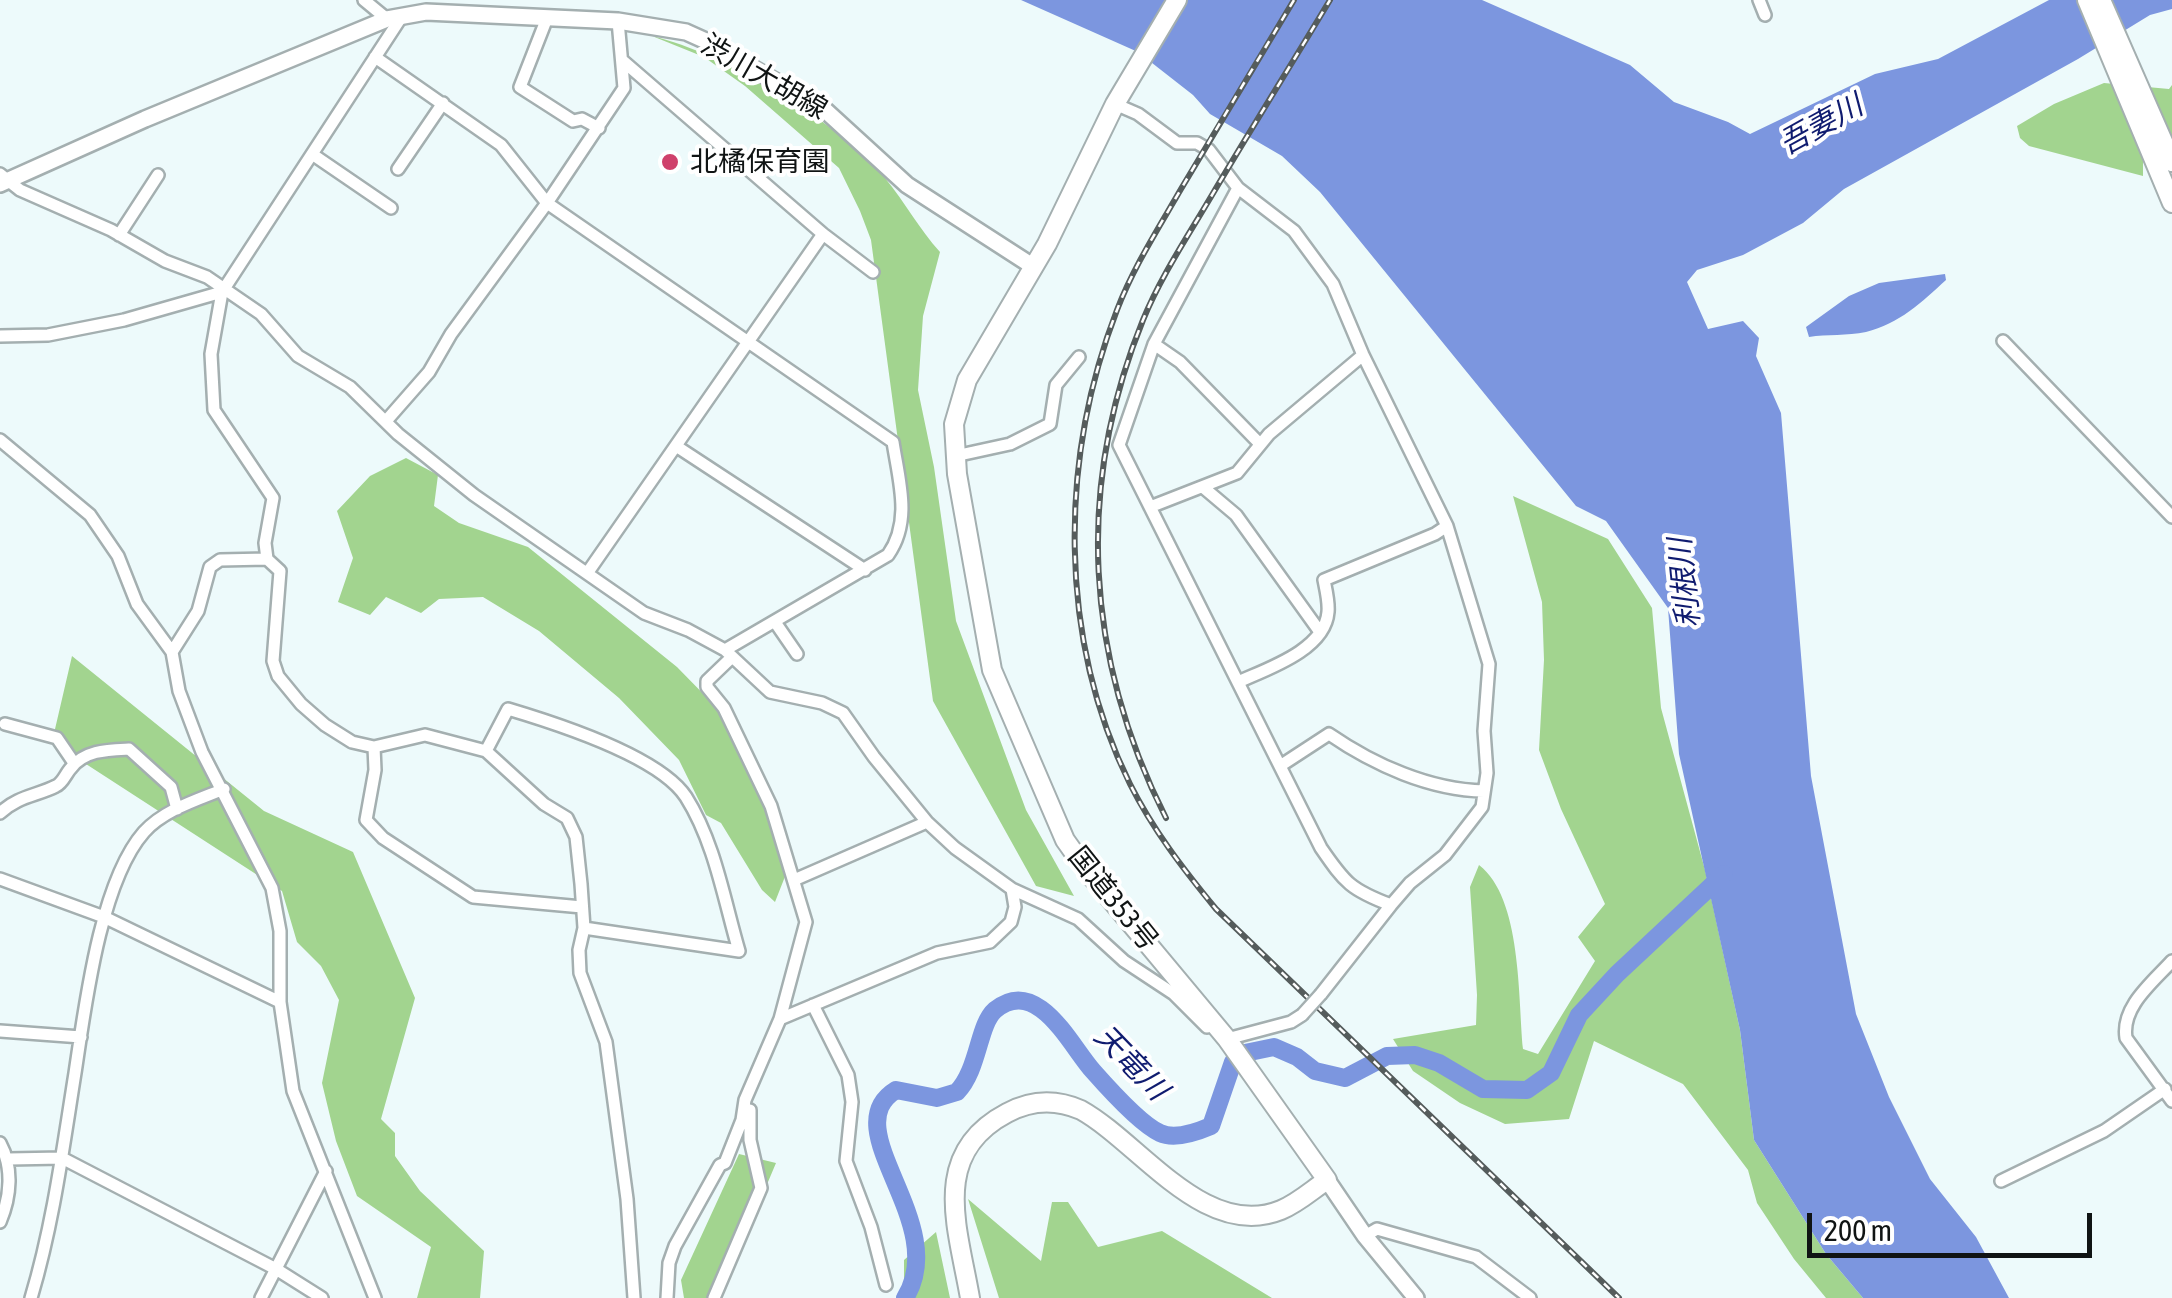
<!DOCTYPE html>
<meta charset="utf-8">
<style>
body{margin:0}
#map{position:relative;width:2172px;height:1298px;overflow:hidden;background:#edfafb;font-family:"Asap Condensed",sans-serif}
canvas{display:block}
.scale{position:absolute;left:1807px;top:1213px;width:285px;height:45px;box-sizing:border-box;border:5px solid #101414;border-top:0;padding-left:12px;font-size:30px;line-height:35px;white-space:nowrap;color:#101414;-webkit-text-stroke:8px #fff;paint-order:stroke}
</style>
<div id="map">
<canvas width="2172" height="1298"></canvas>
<div class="scale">200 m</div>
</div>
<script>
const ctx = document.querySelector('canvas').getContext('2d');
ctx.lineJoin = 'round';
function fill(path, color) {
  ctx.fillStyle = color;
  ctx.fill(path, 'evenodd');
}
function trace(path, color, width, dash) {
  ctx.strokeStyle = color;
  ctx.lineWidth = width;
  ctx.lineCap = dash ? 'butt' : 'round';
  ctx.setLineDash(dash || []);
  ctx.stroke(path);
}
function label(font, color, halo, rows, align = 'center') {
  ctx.font = font + ' "Asap Condensed","Noto Sans JP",sans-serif';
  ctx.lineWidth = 8;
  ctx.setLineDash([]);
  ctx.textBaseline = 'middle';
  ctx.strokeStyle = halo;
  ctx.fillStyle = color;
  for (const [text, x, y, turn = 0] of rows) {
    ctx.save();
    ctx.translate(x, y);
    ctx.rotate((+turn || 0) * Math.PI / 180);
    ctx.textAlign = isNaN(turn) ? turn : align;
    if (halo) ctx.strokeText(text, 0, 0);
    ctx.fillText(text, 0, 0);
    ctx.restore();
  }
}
fill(new Path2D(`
 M652,36C727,54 834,119 885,178C905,202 919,229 940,252L923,316L918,390L934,467L956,621L1026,810L1074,896L1036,886L933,701L871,240L860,211L839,168L745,86L704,57Z
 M2104,83L2169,89L2172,85V162H2143V176L2029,146L2020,138L2017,126L2054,104Z
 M406,458L438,475L434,506L459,523L528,547L677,667L722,713L765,803L786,874L775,902L762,890L721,823L706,815L679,760L619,698L539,631L483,597L439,599L421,613L386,597L370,615L338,602L353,558L337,511L370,476Z
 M1513,496L1608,539L1652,608L1661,708L1705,870L1740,1030L1754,1140L1826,1254L1863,1298H1826L1794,1259L1757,1203L1748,1170L1683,1084L1594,1041L1569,1119L1505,1124L1460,1103L1413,1071L1393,1039L1476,1025L1477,995L1470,887L1479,865C1522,898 1518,998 1523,1049L1538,1054L1595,961L1578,937L1605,904L1561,809L1539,750L1544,660L1542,602Z
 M72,656L264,811L353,852L415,998L381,1119L395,1133V1156L420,1191L484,1251L480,1298H417L431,1247L357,1196L336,1141L322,1083L339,1000L321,966L297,942L282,891L52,742Z
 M739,1154L776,1163L719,1298H684L681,1280Z
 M968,1199L1041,1261L1052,1202H1068L1098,1247L1162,1231L1272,1298H999Z
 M936,1232L950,1298H904V1260Z`), '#a2d48f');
fill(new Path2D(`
 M1021,0H1482L1630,65L1674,102L1728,122L1750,134L1875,74L1938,59L2049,0H2172V9L2150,15L2078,59L1844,189L1803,223L1743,255L1697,270L1687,282L1708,329L1743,321L1759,338L1756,356L1781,413L1811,776L1856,1014L1889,1097L1930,1179L1976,1237L2009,1298H1863L1826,1254L1754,1140L1740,1030L1679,754L1668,608L1606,521L1576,506L1320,192L1282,156L1210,114L1193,95L1138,52Z
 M1945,274L1946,280C1922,302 1899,324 1866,332C1847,336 1827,334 1809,337L1806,327L1849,296L1879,283Z`), '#7c96df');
trace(new Path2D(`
 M905,1298C952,1223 833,1129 896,1090L937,1098L957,1092C979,1069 978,1025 995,1010C1038,975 1071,1047 1093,1071C1108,1088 1140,1124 1160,1133C1175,1140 1197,1132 1211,1126L1233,1062L1245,1053L1274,1047L1297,1057L1315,1071L1345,1078L1387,1056L1415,1055L1439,1063L1483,1089L1527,1090L1551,1073L1579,1015L1617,974L1724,874`), '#7c96df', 18);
const minor = new Path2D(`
 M364,0L387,19
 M1759,0L1765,15
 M402,16L222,292L211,354L214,410L273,498L265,543L267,559L280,571L273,661L278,676L301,704L325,725L352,742L374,747L425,735L486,751L544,804L567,818L576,837L581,884L584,928L579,950L580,973L606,1042L627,1199L634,1298
 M547,18L520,87L573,121L582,119L599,128
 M375,57L501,145L547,203L893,442C899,481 912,521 888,555L725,650
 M623,61L823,234L873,272
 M1115,104L1138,114L1177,143H1197L1209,150L1238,188L1294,231L1333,284L1363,355L1447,526L1489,664L1484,731L1487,773L1482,807L1445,855L1410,883L1391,905L1321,994
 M312,154L391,208
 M398,169L443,103
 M0,174L20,190L111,230L165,261L207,277L261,314L298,356L350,387L398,434L474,495L644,613L688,630L725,650L770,692L822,703L843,713L874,757L927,822L955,848L1012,889L1078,919L1124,961L1174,994L1207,1027
 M1238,188L1154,344L1119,445L1321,848C1345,883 1351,890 1391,905
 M119,235L158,175
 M0,336L48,335L124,320L222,292
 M2003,341L2172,517
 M1154,344L1180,362L1260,444
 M386,421L429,372L451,334L547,203L624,88L618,21
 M0,440L90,515L118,556L137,604L172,652L179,691L202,752L272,888L280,931V1002L293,1091L375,1298
 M676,446L865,570
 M955,456L1010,444L1050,424L1056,385L1079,357
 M1204,488L1236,515L1320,632
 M1150,507L1237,473L1269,434L1363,355
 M588,572L823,234
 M775,622L797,654
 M172,652L198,611L210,567L220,560L267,559
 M1238,682C1267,669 1325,650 1328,612C1329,602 1326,590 1324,580L1435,534L1447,526
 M5,724L57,738L74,763
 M374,747L375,770L366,820L383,838L473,897L582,907
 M486,751L508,709C555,723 659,756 686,797C715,843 724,900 739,951L584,928
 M1280,766L1329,734C1374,765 1430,790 1484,791
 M0,813C18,796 36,796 56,786C63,783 66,773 71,768C85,750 108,750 129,749L171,787L177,809
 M0,879L104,917L280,1002
 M794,880L927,822
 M2172,961C2152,983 2121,1007 2126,1038L2172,1101
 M813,1005L848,1075L852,1102L846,1161L871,1227L886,1285
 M780,1019L937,953L990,942L1011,922L1015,907L1012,889
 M0,1031L81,1037
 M1222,1037L1227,1039L1291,1022L1302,1015
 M0,1143C13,1167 11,1196 0,1222
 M9,1159L62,1158L276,1269L322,1298
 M2001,1181L2104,1131L2165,1089
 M1365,1236L1377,1229L1476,1257L1530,1298
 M31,1298C53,1225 63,1148 75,1073C85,1007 100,882 144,832C164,810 197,800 224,789
 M261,1298L326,1171
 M667,1298L669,1263L675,1246L720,1165L725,1163L742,1120L745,1100L780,1019L806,922L771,806L724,708L707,687V681L732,657
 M714,1298L761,1188L750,1140V1110`);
const major = new Path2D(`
 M0,184L145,119L387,19L426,12L618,21L686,32L706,41L826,111L907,185L1034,267
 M1327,1180L1365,1236L1416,1298`);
const highway = new Path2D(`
 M2087,0L2172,203
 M2101,0L2172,162
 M970,1298C958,1228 929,1154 1007,1113C1031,1100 1056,1099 1081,1110C1140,1143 1205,1241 1281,1210C1298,1203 1312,1190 1327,1180L1227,1039L1087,871L1065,840L992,670L957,474L954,424L967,380L1047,244L1115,104L1177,0`);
trace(minor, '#a4afb0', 16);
trace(major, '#a4afb0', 20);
trace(highway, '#a4afb0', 22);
trace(minor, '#fff', 11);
trace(major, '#fff', 15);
trace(highway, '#fff', 18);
const rail = new Path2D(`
 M1294,0C1256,63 1218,126 1181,189C1158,229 1133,268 1117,310C1059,460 1058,638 1130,784C1153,830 1184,870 1216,909L1619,1298
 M1166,818C1085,658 1075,487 1143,320C1161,276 1188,236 1212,195C1251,129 1291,65 1330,0`);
trace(rail, '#555c5c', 6);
trace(rail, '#fff', 2.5, [8]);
const minorBridge = new Path2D(`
 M1302,1015L1321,994`);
trace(minorBridge, '#a4afb0', 16, []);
trace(minorBridge, '#fff', 11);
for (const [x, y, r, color] of [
 [670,162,10,"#cf416b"]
]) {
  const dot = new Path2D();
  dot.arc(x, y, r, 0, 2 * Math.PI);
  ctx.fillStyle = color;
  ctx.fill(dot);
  trace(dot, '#fff', 4);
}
label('28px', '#101414', '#fff', [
 ["渋川大胡線",764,77,30],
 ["国道353号",1113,899,51]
]);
label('28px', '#101414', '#fff', [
 ["北橘保育園",690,162]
], 'left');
label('italic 30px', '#101c70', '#fff', [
 ["吾妻川",1821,125,-29],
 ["利根川",1685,583,-96],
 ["天竜川",1131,1063,46]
]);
</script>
